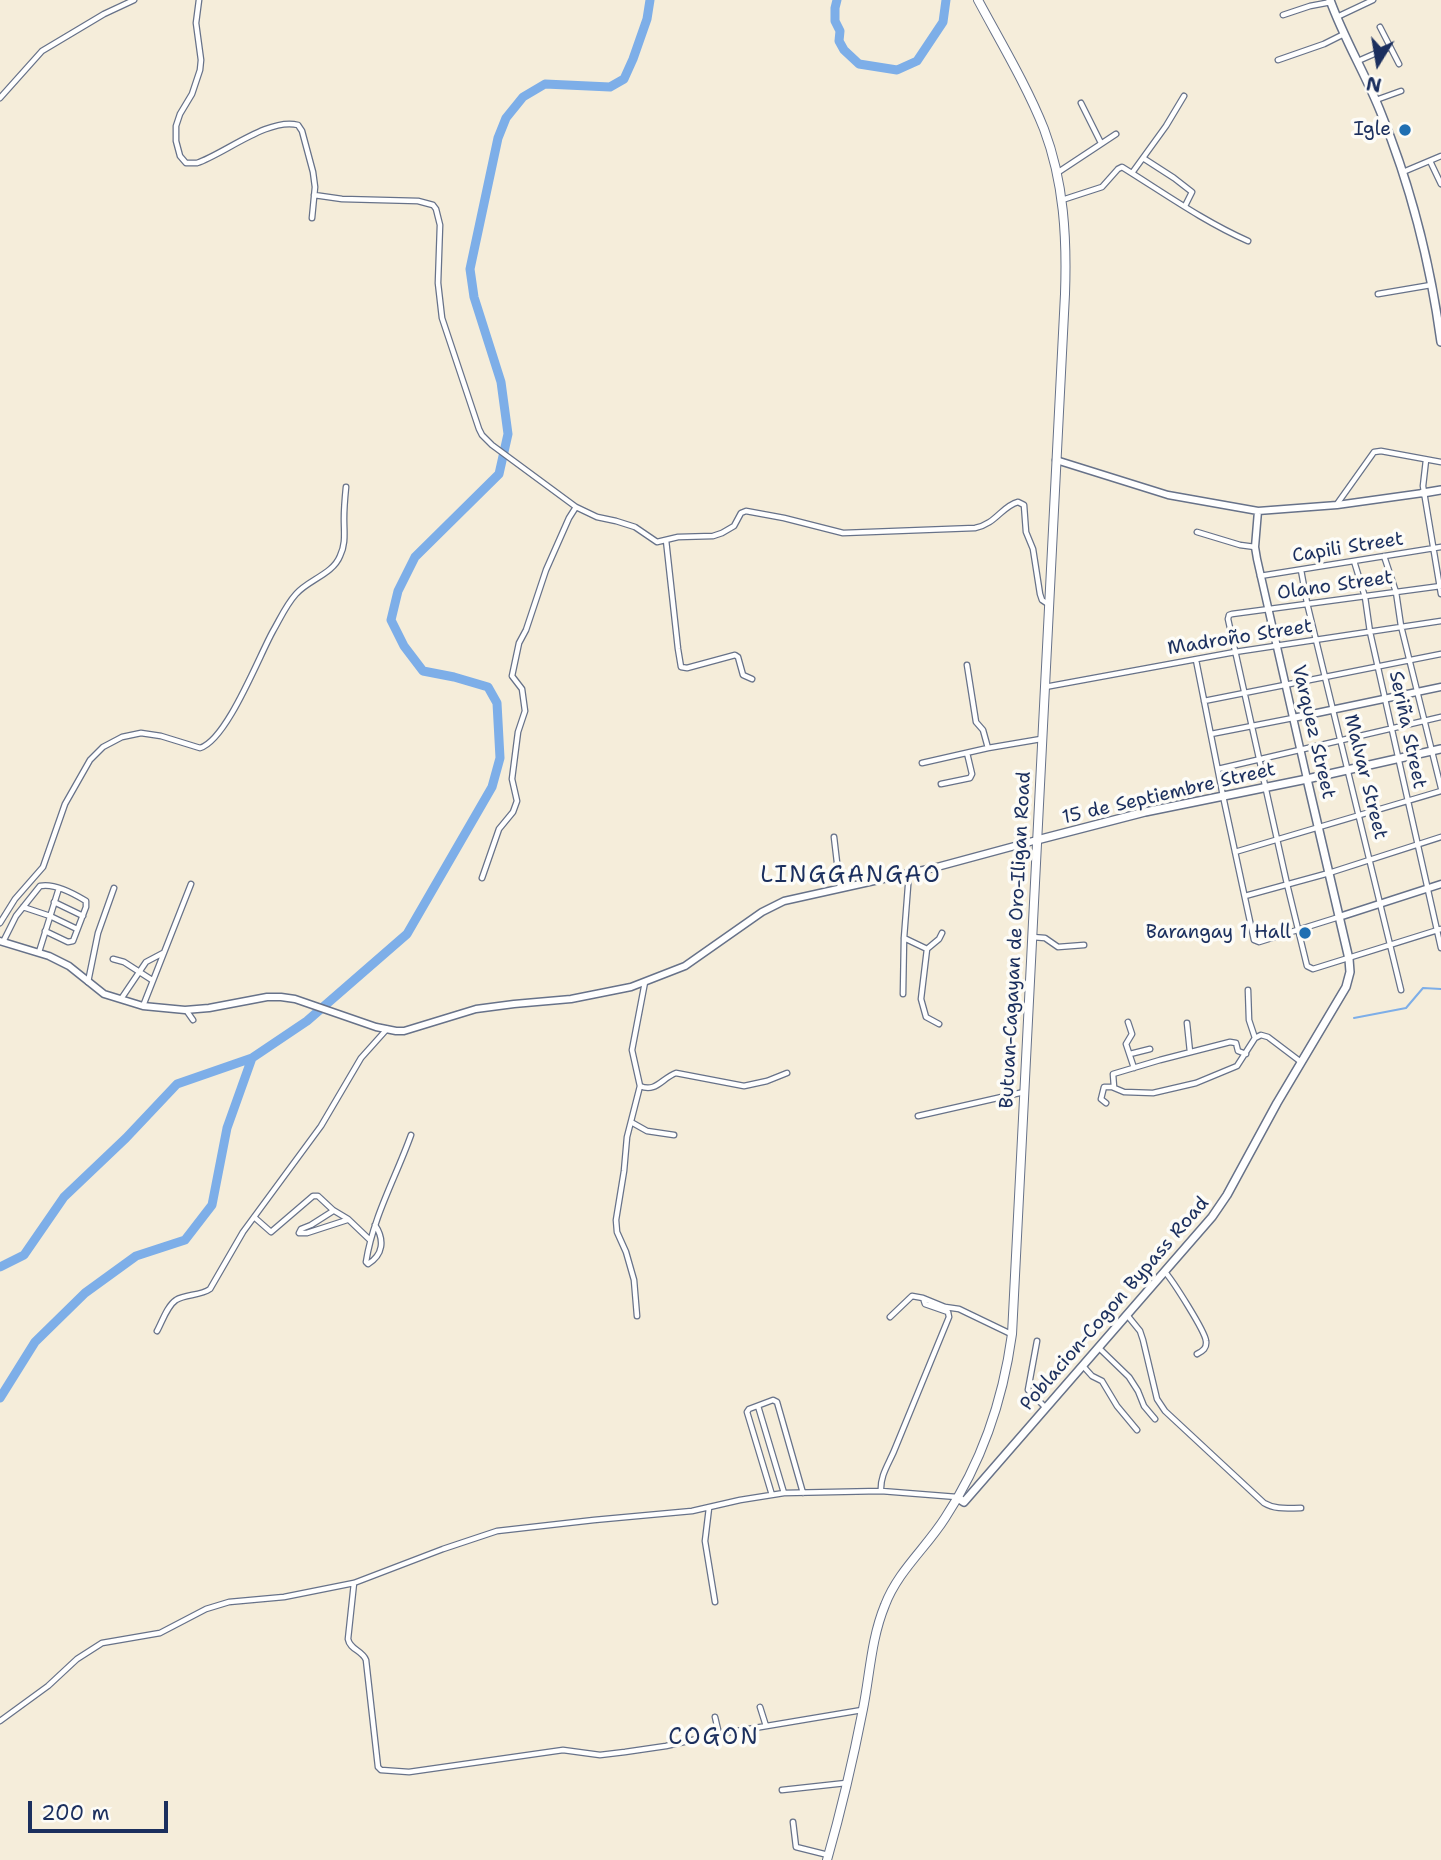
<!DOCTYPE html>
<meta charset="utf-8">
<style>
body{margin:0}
#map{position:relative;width:1441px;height:1860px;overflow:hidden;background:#f5edda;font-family:"Shantell Sans",sans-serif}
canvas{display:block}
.north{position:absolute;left:1343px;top:28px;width:70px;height:70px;-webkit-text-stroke:5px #fdfcf7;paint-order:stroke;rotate:191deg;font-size:19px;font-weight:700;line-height:28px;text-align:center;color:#1b2f5e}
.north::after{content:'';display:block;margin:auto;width:24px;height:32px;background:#1b2f5e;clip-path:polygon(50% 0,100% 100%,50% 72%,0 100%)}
.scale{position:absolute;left:28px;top:1801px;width:140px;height:32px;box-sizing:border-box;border:4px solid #1b2f5e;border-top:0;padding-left:9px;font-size:21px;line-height:24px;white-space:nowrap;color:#1b2f5e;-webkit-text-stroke:5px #fdfcf7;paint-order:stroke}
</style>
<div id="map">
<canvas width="1441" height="1860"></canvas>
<div class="north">N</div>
<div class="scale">200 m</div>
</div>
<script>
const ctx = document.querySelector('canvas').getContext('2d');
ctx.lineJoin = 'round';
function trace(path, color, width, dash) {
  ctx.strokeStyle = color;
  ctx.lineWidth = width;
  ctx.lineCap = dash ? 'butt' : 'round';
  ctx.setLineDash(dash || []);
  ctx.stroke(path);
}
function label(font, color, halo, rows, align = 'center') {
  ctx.font = font + ' "Shantell Sans",sans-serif';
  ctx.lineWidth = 7;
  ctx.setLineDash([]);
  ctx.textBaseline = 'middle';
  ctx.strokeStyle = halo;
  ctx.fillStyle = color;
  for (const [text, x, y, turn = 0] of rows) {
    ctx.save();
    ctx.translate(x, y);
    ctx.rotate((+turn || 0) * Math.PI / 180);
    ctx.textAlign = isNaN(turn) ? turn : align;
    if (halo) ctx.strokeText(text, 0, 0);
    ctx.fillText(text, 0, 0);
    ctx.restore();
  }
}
trace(new Path2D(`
 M1354,1018L1406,1008L1423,988L1441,989`), '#7daee8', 2);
trace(new Path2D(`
 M837,0L835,8V21L840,31L839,41L844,50L859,64L897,70L917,61L943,22L946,0
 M0,1267L24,1255L64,1197L126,1138L177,1084L252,1058L307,1021L407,934L492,787L500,758L497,703L488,687L454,677L423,671L404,646L391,620L398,591L415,557L499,474L508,434L501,382L474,297L470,269L498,138L506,118L523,97L545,84L610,87L624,79L633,59L647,19L650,0
 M0,1398L35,1342L85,1293L136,1256L185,1240L212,1205L227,1128L252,1058`), '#7daee8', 9);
const minor = new Path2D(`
 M199,0L196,23L201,60L200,70L192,94L180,114L176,126V141L180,156L186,163H197C224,154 269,117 298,125L302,131L313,172L315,187L312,218
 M1283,15L1310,6L1331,2
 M1337,17L1373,0
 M1380,27L1399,64
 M1278,60L1324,44L1344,34
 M1358,61L1390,47
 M0,98L42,51L104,14L134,0
 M1376,100L1401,91
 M1081,103L1101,143
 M1143,158L1174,178L1192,192L1185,206
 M1430,161L1441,184
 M1403,172L1441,156
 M1057,173L1116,134
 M1132,173L1166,126L1184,96
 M314,195L342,199L418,201L433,205L436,209L440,225L438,283L442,318L479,429L482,435L492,445L576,507L597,517L616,521L635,527L657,542L678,537L713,536L722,533L734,526L741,513L746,511L784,518L843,533L975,528C996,524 1002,506 1018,502L1024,505L1026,532L1033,549L1040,594L1042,600L1048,604
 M1062,200L1102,187L1118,169L1122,167C1164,193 1203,221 1248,241
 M1378,294L1431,285
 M1426,460L1423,486L1441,594
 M1337,504L1374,452L1381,451L1441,462
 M1197,532L1240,545L1255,547
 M666,540L678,649L681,667L687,668L735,655L738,657L743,675L752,679
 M1384,556L1396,592L1401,626L1441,788
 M1354,561L1365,597L1370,632L1441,948
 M1301,570L1307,603L1401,990
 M1260,576L1441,547
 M1441,586L1232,614L1229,615L1228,619L1287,884L1307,966L1313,969L1441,929
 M1196,660L1223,796L1254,940L1259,942L1339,917
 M967,665L976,722L983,730L988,748
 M1045,687L1235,652L1441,621
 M1204,701L1441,654
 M1211,734L1293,718
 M922,763L988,748L1041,739
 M1218,769L1441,717
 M941,784L970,778L972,774L967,753
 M834,837L840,888
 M1235,852L1441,791
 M482,878L499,829L513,812L517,801L512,779L518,732L525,711L522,689L512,676L519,643L526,630L546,570L569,518L576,507
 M1245,896L1329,873L1441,837
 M54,902L83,916
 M23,907L50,916L77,929
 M0,923L15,899L43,867L65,804L90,760L103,747L122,737L141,733L161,736L200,748C227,740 259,656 273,631C280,619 286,605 296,594C308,580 333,574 340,556C346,544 344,532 344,519C344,508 345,497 346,487
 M1032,937L1045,938L1058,947L1084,945
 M904,938L927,949
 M3,942L16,916L40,886C54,883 73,893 86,901V907L73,941L68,942L45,931
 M39,952L59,888
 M113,959L124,962L152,980
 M88,982L98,933L114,888
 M1248,990L1249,1020L1255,1038
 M903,994L904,938L909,873
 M121,999L146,962L163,953
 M143,1006L191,884
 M186,1010L193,1020
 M1128,1022L1132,1034L1126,1044L1134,1068
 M1187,1023L1190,1052
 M939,1024L926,1017L921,999L927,949L939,939L942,933
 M1130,1054L1150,1049
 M640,1086C656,1093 662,1078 676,1073L744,1086L767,1081L787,1073
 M1114,1087L1113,1074L1160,1060L1230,1042L1236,1043L1238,1051L1246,1054
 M1106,1103L1101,1099L1104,1087H1112L1124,1092L1153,1093L1196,1083L1237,1066L1255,1038L1261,1035L1268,1037L1301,1062
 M918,1116L1024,1092
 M631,1122L647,1131L674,1135
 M333,1211L311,1225L301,1229L299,1233H307L347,1220
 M254,1217L271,1232L313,1196H318L333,1210L348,1219L370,1240
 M375,1225C385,1240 383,1255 368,1264L366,1262C373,1217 396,1177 411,1135
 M1165,1272C1173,1281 1205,1331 1206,1341C1207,1348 1203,1351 1197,1354
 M1127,1315L1140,1331L1143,1340L1157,1399L1165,1411L1264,1503C1276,1510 1288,1508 1301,1508
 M637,1316L634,1280L626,1252L617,1232L616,1220L624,1171L627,1137L640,1086L632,1050L645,982
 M890,1317L912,1296L923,1298L945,1307L959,1309L1011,1334
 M157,1331C162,1322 167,1306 176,1300C186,1294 200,1296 210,1289L243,1232L321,1126L361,1058L387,1029
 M1037,1341L1028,1390L1045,1407
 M1099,1348L1129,1377L1138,1391L1144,1406L1155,1419
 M1083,1366L1092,1376L1102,1381L1117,1406L1137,1430
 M758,1406L784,1493
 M881,1491C880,1476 888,1465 894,1451L949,1317L948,1312L925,1304L923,1298
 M772,1495L747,1412L749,1409L773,1400L777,1402L803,1493
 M709,1508L705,1541L715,1602
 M354,1583L348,1639C350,1650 362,1650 366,1660L378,1767L381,1770L409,1772L563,1750L600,1755L625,1752L666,1746L719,1734L862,1710
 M760,1707L766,1726
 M715,1717L719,1734
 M0,1721L48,1686L77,1659L102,1643L160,1633L206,1609L229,1602L284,1597L354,1583L443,1549L497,1531L594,1520L692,1511L740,1500L784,1493L881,1491L957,1497
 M782,1790L846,1783
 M793,1822L796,1847L828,1855`);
const tertiary = new Path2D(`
 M1056,460L1168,495L1258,511L1337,505L1423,493
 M1258,511L1255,547L1257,559L1307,779
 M1293,718L1441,687
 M1339,917L1441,884
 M0,941L49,956L69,966L104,994L143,1006L185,1010L209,1008L267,997H281L295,999L376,1027L396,1031H404L476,1009L514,1004L571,999L631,987L685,966L762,912L784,901L937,867L1037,840`);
const secondary = new Path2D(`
 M1330,0C1344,39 1366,75 1381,113C1412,189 1430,261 1441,342
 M1423,493L1441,490
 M1037,840L1145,812L1307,779L1441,749
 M958,1498L964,1502L1212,1217L1227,1195L1277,1103L1346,987L1350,972L1349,959L1307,779`);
const trunk = new Path2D(`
 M827,1860C841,1811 853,1760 863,1709C870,1674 871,1639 885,1605C898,1571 926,1548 945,1518C982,1462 1003,1400 1012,1334L1065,294C1067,238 1064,182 1044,129C1027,86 1000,41 978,0`);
trace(minor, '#677289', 7);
trace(tertiary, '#677289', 9);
trace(secondary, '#677289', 10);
trace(trunk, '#677289', 10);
trace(minor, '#fff', 4.5);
trace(tertiary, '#fff', 6);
trace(secondary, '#fff', 7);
trace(trunk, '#fff', 8);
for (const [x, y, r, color] of [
 [1405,130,7,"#1f6fb2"],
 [1305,933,7,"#1f6fb2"]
]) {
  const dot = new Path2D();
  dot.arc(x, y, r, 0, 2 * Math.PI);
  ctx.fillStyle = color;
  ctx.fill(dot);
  trace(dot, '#fdfcf7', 2.5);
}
label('19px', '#1b2f5e', '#fdfcf7', [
 ["Igle",1391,130],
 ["Barangay 1 Hall",1291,933]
], 'right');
label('19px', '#1b2f5e', '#fdfcf7', [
 ["Capili Street",1348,548,-9],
 ["Olano Street",1335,586,-8],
 ["Madroño Street",1240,638,-9],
 ["Seriña Street",1407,730,78],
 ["Varquez Street",1313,732,77],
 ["Malvar Street",1365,777,76],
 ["15 de Septiembre Street",1169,794,-13],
 ["Butuan-Cagayan de Oro-Iligan Road",1016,940,-87],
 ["Poblacion-Cogon Bypass Road",1115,1304,-49]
]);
ctx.letterSpacing = '2px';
label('23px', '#1b2f5e', '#fdfcf7', [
 ["LINGGANGAO",851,876],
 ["COGON",714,1738]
]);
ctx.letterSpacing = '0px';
</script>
